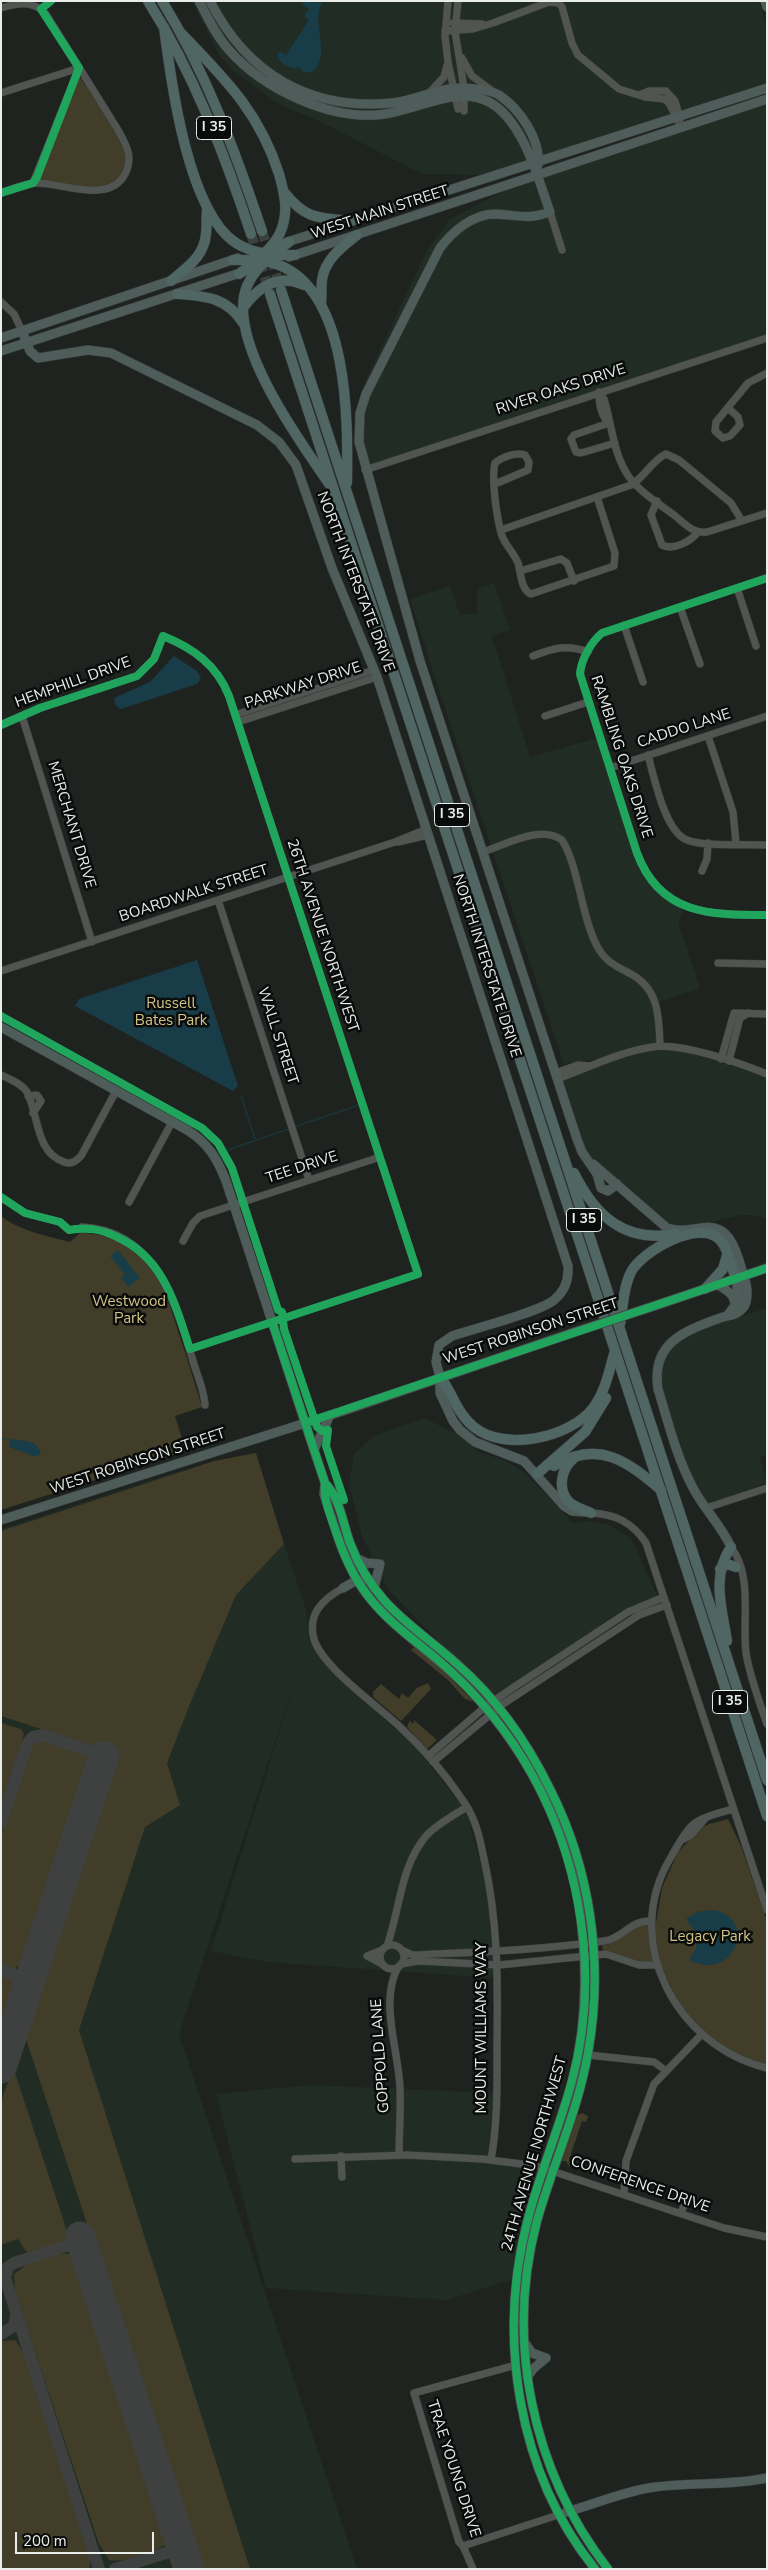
<!DOCTYPE html>
<style>
body{margin:0}
#map{position:relative;width:768px;height:2570px;overflow:hidden;background:#1e2320;font-family:"Nunito Sans",sans-serif}
canvas{display:block}
.frame{position:absolute;inset:0;border:2px solid #e9edea;pointer-events:none}
.scale{position:absolute;left:15px;top:2532px;width:139px;height:22px;box-sizing:border-box;border:2px solid #e9edea;border-top:0;padding-left:6px;font-size:15px;line-height:18px;white-space:nowrap;color:#e9edea;-webkit-text-stroke:4px #090c0a;paint-order:stroke}
</style>
<div id="map">
<canvas width="768" height="2570"></canvas>
<div class="frame"></div>
<div class="scale">200 m</div>
</div>
<script>
const ctx = document.querySelector('canvas').getContext('2d');
ctx.lineJoin = 'round';
function fill(path, color) {
  ctx.fillStyle = color;
  ctx.fill(path, 'evenodd');
}
function trace(path, color, width, dash) {
  ctx.strokeStyle = color;
  ctx.lineWidth = width;
  ctx.lineCap = dash ? 'butt' : 'round';
  ctx.setLineDash(dash || []);
  ctx.stroke(path);
}
function label(font, color, halo, rows, align = 'center') {
  ctx.font = font + ' "Nunito Sans",sans-serif';
  ctx.lineWidth = 5;
  ctx.setLineDash([]);
  ctx.textBaseline = 'middle';
  ctx.strokeStyle = halo;
  ctx.fillStyle = color;
  for (const [text, x, y, turn = 0] of rows) {
    ctx.save();
    ctx.translate(x, y);
    ctx.rotate((+turn || 0) * Math.PI / 180);
    ctx.textAlign = isNaN(turn) ? turn : align;
    if (halo) ctx.strokeText(text, 0, 0);
    ctx.fillText(text, 0, 0);
    ctx.restore();
  }
}
fill(new Path2D(`
 M192,1H759L767,26V84L482,175L422,174L321,122L277,103L259,90L231,69L218,53Z
 M767,100V335L361,469L358,457L355,422L364,384L427,250L449,220L505,190Z
 M494,583L510,630L492,636L530,757L597,738L634,855L646,879L662,897L684,911L678,922L700,988L655,1003L657,1043L607,1057L564,1064L441,696L410,599L450,586L460,615L477,613V589Z
 M648,1049H678L767,1076V1219L752,1215H741L682,1229L665,1225L584,1153L559,1081Z
 M767,1308V1455L760,1457L767,1483L708,1504L693,1484L661,1391V1367L666,1354L680,1339L710,1326Z
 M424,1418L457,1434L479,1452L506,1461L526,1474L573,1523L590,1521L608,1525L631,1538L658,1597L493,1698L388,1589L362,1536L349,1483L354,1454L374,1436Z
 M254,1452L306,1610L309,1640L311,1638L334,1671L358,1695L416,1748L467,1812L489,1898L494,1978L268,1962L211,1951L297,1675L179,2034L357,2569H1V1529L174,1473Z
 M310,2085L494,2093L491,2156L542,2162L518,2236L513,2279L446,2300L266,2288L216,2094Z`), '#202c24');
fill(new Path2D(`
 M79,76C89,91 126,140 127,155C128,172 116,185 100,187C81,189 58,183 38,180Z
 M1,1216C20,1231 47,1236 70,1242L80,1233C147,1235 164,1282 180,1337C188,1361 195,1384 202,1407L175,1416L186,1451L1,1510Z
 M256,1453L284,1544L236,1595L190,1704L167,1763L180,1805L145,1827L79,2030L250,2569H201L24,2033L117,1750L97,1744L96,1747L1,1716V1531L214,1461Z
 M413,1648H417L431,1658L474,1702L465,1699L448,1680L411,1650Z
 M428,1683L431,1689L401,1721L373,1697V1692L381,1684L399,1699L402,1693L408,1698L417,1688Z
 M410,1720L411,1723H414V1720L437,1740L427,1749L407,1727Z
 M1,1723L21,1729L24,1734L1,1807Z
 M41,1739L83,1753L88,1757L90,1765L25,1960L14,1969L1,1966V1836L31,1746L35,1740Z
 M728,1819L741,1846L767,1921V2065C708,2046 684,2021 661,1965L647,1964L604,1951L602,1948L603,1944L639,1925L656,1923L662,1888L678,1852L701,1828L709,1824Z
 M1,1974L13,1979L16,1990L1,2034Z
 M13,2067L70,2240L30,2253L26,2251L18,2239L1,2245V2102Z
 M582,2113L588,2116L586,2122L582,2121L569,2160L573,2162V2166L592,2173L595,2170L594,2175L569,2166L566,2161H562L576,2116Z
 M59,2254H75L170,2542C152,2553 131,2563 109,2560L99,2544L15,2291L14,2274L28,2264Z
 M15,2340L25,2354L82,2522L90,2551V2567L88,2569H1V2341Z`), '#413d28');
fill(new Path2D(`
 M303,1L322,3C310,22 334,60 310,73L302,71V67L300,70L299,66L297,70V66L294,70V66L293,68C285,66 278,62 277,54L280,52L286,55L309,20L304,16L309,9L303,5Z
 M174,656L197,671L201,678L197,684L127,707L120,709L116,706L114,698L150,682Z
 M197,960L238,1086L233,1091L75,1006L79,999Z
 M118,1250L140,1278L128,1287L121,1278L125,1275L110,1256Z
 M13,1439C26,1442 35,1439 41,1452L40,1455L33,1456L9,1447L10,1440Z
 M710,1910C759,1913 737,1984 689,1960L696,1948L697,1934L686,1919L697,1912Z`), '#183d48');
trace(new Path2D(`
 M241,1096L255,1139
 M294,1127L359,1105
 M228,1150L288,1129
 M1,1438L10,1440`), '#183d48', 1);
trace(new Path2D(`
 M1,1824L27,1744L33,1737L43,1735L104,1756
 M1,1970L30,1980
 M82,2244L78,2242L14,2263L8,2267L5,2278L99,2569
 M1,2334L14,2326L16,2315
 M115,2569L182,2548`), '#3e413f', 12);
trace(new Path2D(`
 M1,2068L104,1756
 M80,2237L189,2569`), '#3e413f', 31);
trace(new Path2D(`
 M262,231L281,289
 M251,234L270,293`), '#3c413e', 10, [10, 5]);
const minor = new Path2D(`
 M448,1L445,36L448,62L458,109
 M458,1L455,31L464,88V111
 M1,8C18,3 33,0 46,14L118,130C126,145 134,157 125,174C109,205 61,182 35,183C23,184 12,189 1,193
 M41,9L51,1
 M453,23L482,24
 M445,31L473,29L493,23L549,2L559,3L562,7L572,43L578,55L619,89L645,97L664,99L669,103L681,127
 M462,58L472,76L491,90
 M430,92L444,77L447,65
 M1,93L79,68
 M639,95L649,91H666L675,101L680,119
 M33,183L79,68
 M550,212L562,250
 M1,302L14,314L22,331
 M599,392L604,399C612,425 613,454 629,477C640,492 659,504 674,515C684,523 693,534 707,532L767,513
 M599,392C599,403 601,416 609,423
 M728,408L738,417L740,425L730,436L723,438L715,431L716,422L748,383L767,373
 M609,423L574,435L571,439L576,452L581,453L615,443
 M365,470L767,338
 M495,484L528,470L529,462L525,455C516,452 502,457 495,463C491,479 497,520 502,536C506,546 514,553 518,563C521,573 521,590 531,594L614,566L615,553L597,497
 M657,501L651,515L662,545C674,551 691,541 698,532
 M501,530L631,485C645,477 652,460 666,454L679,460L731,503L742,521
 M520,571L561,559L567,563L574,581
 M767,578L602,633C591,642 581,660 580,674L637,853C660,915 710,915 767,915
 M737,588L756,646
 M680,607L700,664
 M624,625L643,682
 M533,656C553,648 567,644 588,652
 M235,715L374,670
 M22,716L92,942
 M545,716L588,702
 M238,722L377,677
 M1,725L40,708L137,676L154,659L163,636C193,648 217,665 229,696L418,1274L190,1349
 M708,736L733,812L736,843
 M648,755C654,777 665,832 687,840C704,847 747,844 767,845
 M610,768L767,716
 M398,842L428,835
 M483,852C505,845 541,824 562,840C579,867 581,916 597,946C604,960 615,966 629,973C659,988 659,1016 660,1046
 M702,871L707,859L708,843
 M218,900L309,1180
 M718,963L767,964
 M1,971L395,842L427,829
 M721,1059L734,1013L767,1014
 M729,1061L740,1018L748,1013
 M555,1073L578,1065L589,1066
 M1,1075C10,1079 22,1084 27,1092C39,1115 35,1152 64,1162C71,1165 76,1161 81,1156L116,1091
 M557,1079C588,1068 619,1052 652,1047C680,1042 740,1063 767,1074
 M28,1096L37,1095L41,1101L33,1113
 M1,1197L25,1213L60,1222L69,1230
 M129,1202L172,1122
 M82,1227C155,1230 176,1303 193,1361C197,1375 204,1389 205,1405
 M183,1241L193,1223L200,1216L380,1157
 M706,1508L767,1488
 M591,1513C615,1514 632,1522 646,1543L767,1910
 M731,1547C753,1576 742,1619 746,1653C750,1677 759,1701 767,1724
 M343,1588C323,1599 307,1614 314,1639C322,1667 378,1706 400,1727C424,1749 446,1775 464,1802C476,1819 480,1839 484,1859C498,1921 498,1980 497,2043C497,2082 498,2121 491,2160
 M428,1756L485,1707L514,1687L628,1612L664,1597
 M433,1762L503,1704L639,1615L667,1605
 M734,1809C722,1812 705,1816 695,1823C687,1828 676,1848 671,1857C620,1941 676,2046 767,2068
 M684,1839L691,1835L704,1820
 M380 1957a12 12 0 1 1 24 0a12 12 0 1 1-24 0Z
 M387,1946C400,1910 400,1867 426,1836C437,1824 454,1815 467,1807
 M402,1950L412,1955C476,1952 541,1950 604,1941C623,1939 629,1920 652,1921
 M382,1964L367,1956L382,1950
 M401,1964L418,1961L499,1965L606,1954L639,1965H658
 M398,1967C379,2002 399,2051 400,2089C401,2111 399,2133 399,2155
 M588,2055L654,2062L665,2070
 M341,2156L342,2177
 M295,2159L407,2155L482,2159L537,2166L724,2228L767,2237
 M624,2194L626,2161L654,2084L701,2035
 M681,2213L687,2198
 M463,2546L558,2515
 M473,2569L463,2546L459,2542L414,2393L516,2365`);
const major = new Path2D(`
 M199,1C208,18 216,36 229,50C263,89 332,122 385,114C417,110 457,85 489,102C523,120 538,178 550,212C527,220 518,215 495,214C473,214 453,231 440,248L366,394L360,413L359,442L420,661L577,1139L582,1152L597,1174L601,1188L608,1191L617,1184
 M210,1C247,74 310,111 392,103C415,101 439,87 462,88C472,88 491,90 499,95C520,109 541,140 538,165
 M765,1L767,7
 M284,243L767,88
 M289,257L767,99
 M22,331L30,351L38,358L88,350L111,353L257,425L279,442L296,465L332,568L377,677L568,1266C569,1280 565,1291 554,1300C540,1312 473,1329 452,1336L439,1345L436,1362L440,1377V1393L453,1421L460,1430L475,1442L524,1461L564,1506L572,1511L585,1512
 M1,338L238,258
 M1,351L246,271
 M1,1027L187,1130C208,1143 217,1158 226,1181L314,1450L325,1483L324,1494C335,1528 344,1563 365,1592C394,1631 437,1655 470,1690C534,1758 576,1847 583,1940C587,1988 584,2037 572,2082C559,2129 540,2172 528,2219C497,2337 517,2472 595,2569
 M593,1164L667,1228C679,1232 689,1230 701,1228C729,1223 736,1249 742,1270C746,1282 750,1295 744,1307C737,1316 729,1315 720,1318C684,1331 651,1343 658,1389C668,1422 677,1458 693,1488C704,1509 721,1525 731,1547
 M718,1285C728,1291 736,1295 735,1308
 M648,1308L767,1268
 M727,1316L739,1300L736,1279
 M314,1450L330,1415
 M325,1483C340,1498 343,1524 350,1543C358,1564 369,1583 384,1600C405,1624 433,1642 457,1664C496,1698 527,1742 550,1789C591,1870 604,1964 588,2053C578,2111 553,2164 537,2221C505,2341 532,2471 608,2569
 M1,1520L340,1412L575,1332
 M356,1558L367,1563L380,1564
 M343,1588L357,1580L362,1581
 M374,1588L380,1564
 M525,2343L532,2353L546,2358
 M527,2377L534,2368L546,2358
 M566,2512C596,2504 624,2491 655,2487C692,2482 730,2486 767,2478`);
const highway = new Path2D(`
 M148,1C194,74 224,153 251,234
 M162,1C207,74 235,151 262,231
 M164,27C171,82 188,212 236,243C255,255 274,255 295,255
 M180,32C224,78 259,111 279,174C285,195 289,213 280,233C272,250 254,262 239,274
 M284,192C305,219 318,218 350,221
 M289,242C273,254 256,266 247,286C225,339 300,442 330,485
 M233,260C249,260 264,259 279,265C349,293 348,420 347,483
 M171,281C187,267 204,257 206,234C207,226 206,218 207,210
 M281,290L767,1780
 M177,294C205,296 227,297 243,323
 M270,294L767,1816
 M321,304C322,296 321,288 322,280C325,259 342,247 357,235
 M243,308C258,287 278,273 304,285
 M574,1173C596,1217 625,1243 676,1234
 M705,1289L723,1269L727,1255
 M620,1324C623,1307 623,1288 631,1272C642,1251 700,1218 720,1240C729,1249 731,1267 736,1279
 M440,1377C453,1393 457,1414 474,1427C504,1452 570,1438 593,1408C606,1391 609,1370 615,1351
 M574,1458C561,1469 557,1489 569,1502C575,1507 584,1510 591,1513
 M554,1466C598,1439 627,1461 661,1490
 M537,1474L585,1432L606,1398
 M720,1569L727,1564L736,1567
 M727,1641C722,1608 711,1576 731,1547`);
trace(minor, '#393d3b', 8);
trace(major, '#393d3b', 10);
trace(highway, '#393d3b', 11);
trace(minor, '#515552', 7);
trace(major, '#4e5c5a', 9);
trace(highway, '#506663', 10);
const majorBridge = new Path2D(`
 M575,1332L648,1308`);
trace(majorBridge, '#393d3b', 10, []);
trace(majorBridge, '#4e5c5a', 9);
trace(new Path2D(`
 M1,193L33,183L37,177L79,68L41,9L51,1
 M767,578L602,633C591,642 581,660 580,674L637,853C660,915 710,915 767,915
 M1,725L40,708L137,676L154,659L163,636C193,648 217,665 229,696L418,1274L190,1349C175,1304 164,1258 117,1237C101,1229 87,1227 69,1230L60,1222L25,1213L1,1197
 M1,1016L202,1128L218,1143L232,1168L278,1310L282,1312L284,1329L317,1427L322,1431L328,1430L326,1446L344,1500
 M272,1322L325,1483C323,1499 330,1514 335,1529C342,1551 350,1571 363,1589C382,1618 411,1637 437,1659C457,1676 475,1695 492,1715C539,1773 569,1843 580,1916C589,1971 586,2030 571,2084C559,2128 541,2171 529,2215C496,2334 517,2472 595,2569
 M308,1422L767,1268
 M325,1483C340,1498 343,1524 350,1543C358,1564 369,1583 384,1600C405,1624 433,1642 457,1664C496,1698 527,1742 550,1789C591,1870 604,1964 588,2053C578,2111 553,2164 537,2221C505,2341 532,2471 608,2569`), '#20a55d', 8);
for (const [x, y, w] of [
 [214,128,35],
 [452,815,35],
 [584,1220,35],
 [730,1702,35]
]) {
  const box = new Path2D();
  box.roundRect(x - w / 2, y - 11.5, w, 23, 4);
  ctx.fillStyle = '#090c0a';
  ctx.fill(box);
  trace(box, '#e9edea', 1);
}
label('bold 14px', '#e9edea', null, [
 ["I 35",214,128],
 ["I 35",452,815],
 ["I 35",584,1220],
 ["I 35",730,1702]
]);
label('15px', '#e9edea', '#090c0a', [
 ["WEST MAIN STREET",380,213,-18],
 ["RIVER OAKS DRIVE",561,390,-18],
 ["NORTH INTERSTATE DRIVE",355,582,69],
 ["HEMPHILL DRIVE",73,683,-20],
 ["PARKWAY DRIVE",303,686,-18],
 ["CADDO LANE",684,729,-18],
 ["RAMBLING OAKS DRIVE",621,757,72],
 ["MERCHANT DRIVE",71,825,73],
 ["BOARDWALK STREET",194,894,-18],
 ["26TH AVENUE NORTHWEST",322,936,72],
 ["NORTH INTERSTATE DRIVE",486,966,72],
 ["WALL STREET",277,1036,72],
 ["TEE DRIVE",302,1168,-18],
 ["WEST ROBINSON STREET",531,1332,-18],
 ["WEST ROBINSON STREET",138,1462,-18],
 ["MOUNT WILLIAMS WAY",482,2028,-90],
 ["GOPPOLD LANE",381,2056,-94],
 ["24TH AVENUE NORTHWEST",535,2154,-74],
 ["CONFERENCE DRIVE",640,2185,19],
 ["TRAE YOUNG DRIVE",453,2469,72]
]);
label('15px', '#d3c388', '#090c0a', [
 ["Russell",171,1004],
 ["Bates Park",171,1021],
 ["Westwood",129,1302],
 ["Park",129,1319],
 ["Legacy Park",710,1937]
]);
</script>
